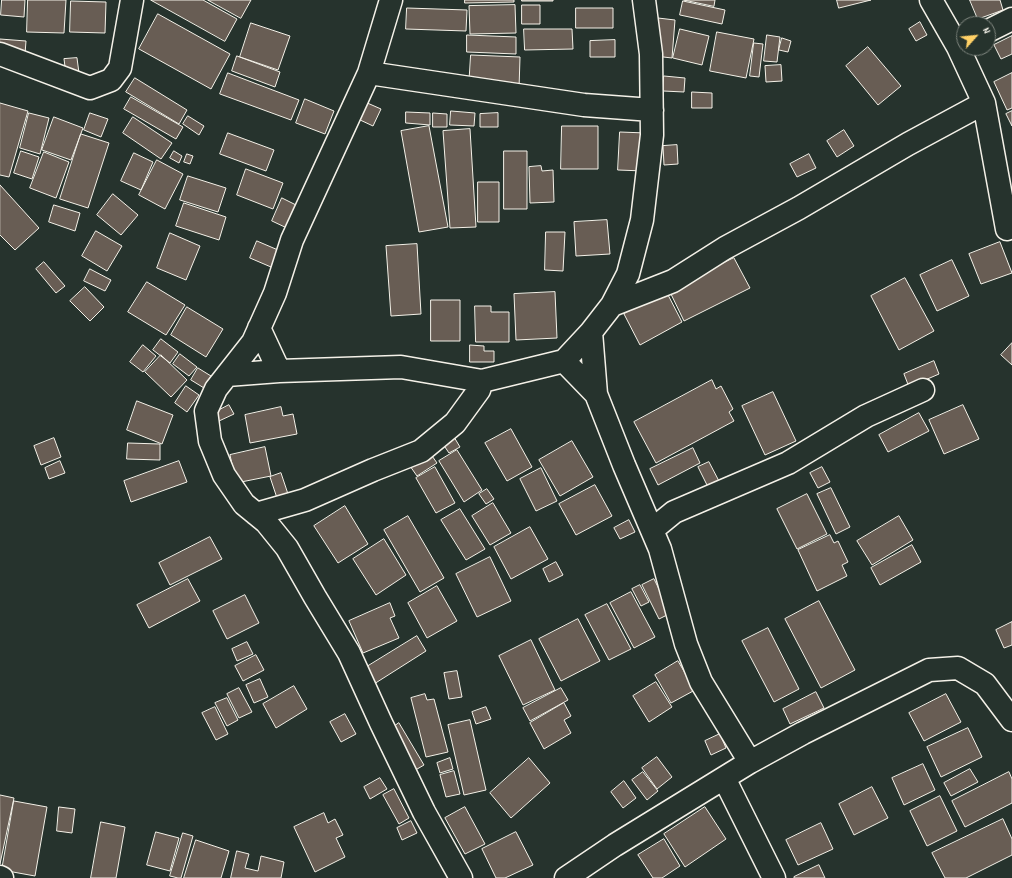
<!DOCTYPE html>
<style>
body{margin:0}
#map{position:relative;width:1012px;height:878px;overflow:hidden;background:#26332d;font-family:Dekko,sans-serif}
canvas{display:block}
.north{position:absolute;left:956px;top:16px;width:40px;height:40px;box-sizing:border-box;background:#26332d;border:1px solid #787f78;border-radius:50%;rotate:63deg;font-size:11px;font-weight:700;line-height:16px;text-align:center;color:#f4f1e8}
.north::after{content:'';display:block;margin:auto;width:14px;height:18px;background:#ffd166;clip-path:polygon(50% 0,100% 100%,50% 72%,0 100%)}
</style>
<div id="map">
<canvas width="1012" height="878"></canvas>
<div class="north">N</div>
</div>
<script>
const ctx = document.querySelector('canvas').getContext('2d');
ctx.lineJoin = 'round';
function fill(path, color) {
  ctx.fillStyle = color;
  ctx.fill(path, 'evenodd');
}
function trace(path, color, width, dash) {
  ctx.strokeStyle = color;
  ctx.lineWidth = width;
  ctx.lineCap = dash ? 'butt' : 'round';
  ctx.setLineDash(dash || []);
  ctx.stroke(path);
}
const building = new Path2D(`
 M2,0H25L24,17L1,15Z
 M28,0H66L64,33L27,32Z
 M151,0H203L237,19L225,41Z
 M208,0H251L241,18Z
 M465,0H514V2L465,3Z
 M522,0H553V1H522Z
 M684,0H715L714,6Z
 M837,0H871L839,8Z
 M970,0H1000L1003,10L978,19Z
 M71,1L106,2L105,33L70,32Z
 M683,1L725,10L722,24L680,15Z
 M515,5L516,33L470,34L469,6Z
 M522,5H540V24H522Z
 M407,8L467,10L466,31L406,29Z
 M576,8H613V28H576Z
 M158,14L230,54L211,89L139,49Z
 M658,18L675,20L672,58L655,56Z
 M920,22L927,35L916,41L909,29Z
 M251,23L290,36L278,70L240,57Z
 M524,29H572L573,49L525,50Z
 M680,29L709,36L702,65L673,58Z
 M717,32L754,39L746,78L710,71Z
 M467,35L516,37V54L467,52Z
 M767,35L780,37L777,62L764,61Z
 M1012,36V54L1001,59L994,45Z
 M782,38L791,41L788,52L779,50Z
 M0,39L26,41L25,54L0,52Z
 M615,40V57H590V41Z
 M754,43L763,44L759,77L750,76Z
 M868,47L901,86L878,105L846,66Z
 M471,55L520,57L519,89L469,87Z
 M237,56L280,72L275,87L232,71Z
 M77,58L79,73L66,74L64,59Z
 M781,65L782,81L766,82L765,66Z
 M228,73L299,100L291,120L220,94Z
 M1012,73V108L1007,110L994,82Z
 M664,76L685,78L684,92L663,91Z
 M135,78L187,110L179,124L126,92Z
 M692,92L712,93V108H692Z
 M131,97L183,127L176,139L124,109Z
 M305,99L334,111L325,134L296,123Z
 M365,102L381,109L373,126L358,119Z
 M0,103L28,111L9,177L0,175Z
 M451,111L475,113L474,126L450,125Z
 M1012,111V126L1006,114Z
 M406,112L430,113V125L406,123Z
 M29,113L49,118L40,154L20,148Z
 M90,113L108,119L101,137L84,130Z
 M433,113L447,114V127H433Z
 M498,113V127H480V114Z
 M188,116L204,126L199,135L183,124Z
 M54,117L83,128L71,160L42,150Z
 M133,117L172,143L161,159L123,133Z
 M429,126L448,227L419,232L401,131Z
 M562,126H598V169H561Z
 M470,129L476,227L450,228L443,131Z
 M844,130L854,146L837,157L827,141Z
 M620,132L646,133L644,171L618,170Z
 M228,133L274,150L266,171L220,154Z
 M81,134L109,143L88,208L60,199Z
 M677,145L678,164L664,165L663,146Z
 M21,151L39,157L32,179L14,173Z
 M174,151L182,156L179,163L170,158Z
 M504,151H527V209H504Z
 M44,152L69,162L56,198L30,188Z
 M134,153L153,162L141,190L121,181Z
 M187,154L193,156L190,164L184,162Z
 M809,154L816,168L797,177L790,164Z
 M157,160L183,174L165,209L139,195Z
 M541,166L542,171L553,170L554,202L530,203L529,167Z
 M246,169L283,183L273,209L237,195Z
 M188,176L226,188L218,212L180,200Z
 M478,182H499V222H478Z
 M0,185L39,228L15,250L0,235Z
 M113,194L138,215L121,235L97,215Z
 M282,198L300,207L289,229L272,221Z
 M184,203L226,217L219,240L176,226Z
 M54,205L80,213L75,231L49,222Z
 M607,220L610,254L576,256L574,222Z
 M96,231L122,246L107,271L82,256Z
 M546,232H565L563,271L545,270Z
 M170,233L200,246L186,280L157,268Z
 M257,241L278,250L271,267L250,258Z
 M1000,242L1012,273L981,284L969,254Z
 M417,244L421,314L391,316L386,246Z
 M734,258L750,288L684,321L669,290Z
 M952,260L969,296L937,311L920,275Z
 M44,262L65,286L56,293L36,269Z
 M90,269L111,280L105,291L84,281Z
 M905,278L934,331L899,350L871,296Z
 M147,282L185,305L166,335L128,312Z
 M85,287L104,307L90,321L70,301Z
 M666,291L682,322L640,345L624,314Z
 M555,292L557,338L516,340L514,294Z
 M431,300H460V341H431Z
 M475,306H491V312H509V342H476Z
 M187,307L223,329L206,357L171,335Z
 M161,339L178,352L170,363L153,350Z
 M1012,343V365L1001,355Z
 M143,345L156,356L143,372L130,362Z
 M470,345L484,346V351H494V362H470Z
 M180,354L197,367L189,376L173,364Z
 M161,355L187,380L171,397L145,372Z
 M934,361L939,374L909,387L904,374Z
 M198,368L211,376L204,388L191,380Z
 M712,380L716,389L721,386L733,409L729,412L734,421L656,463L634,422Z
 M186,386L199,395L187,412L175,403Z
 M773,392L796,441L765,455L742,406Z
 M137,401L173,415L162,444L127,430Z
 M229,405L234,414L219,421L214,413Z
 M963,405L979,439L944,454L929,420Z
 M281,407L283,416L293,414L297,434L250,443L245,415Z
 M919,413L929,431L888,452L879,435Z
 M511,429L532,467L507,481L485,443Z
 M454,437L460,447L449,453L443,444Z
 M54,438L61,457L41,465L34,446Z
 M572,441L593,477L560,496L539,460Z
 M128,443L160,444V460L127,459Z
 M265,447L271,476L236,483L230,455Z
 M693,448L700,463L658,485L650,469Z
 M457,450L482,490L464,502L439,461Z
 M430,453L437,463L417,476L410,466Z
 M60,461L65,473L49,479L45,468Z
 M179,461L187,482L131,502L124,481Z
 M709,462L720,483L709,489L698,467Z
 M435,467L455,503L436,513L416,478Z
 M822,467L830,482L818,488L810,473Z
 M541,468L557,501L536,511L520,479Z
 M281,473L289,497L278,501L270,477Z
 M595,485L612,516L576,535L559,504Z
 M831,488L850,527L836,534L817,494Z
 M487,489L494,499L486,504L479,494Z
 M807,494L827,534L797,549L777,509Z
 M493,503L511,533L490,545L472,516Z
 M345,506L368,544L338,563L314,526Z
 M460,509L485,549L466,560L441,520Z
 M408,516L444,578L420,592L384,530Z
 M899,516L913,540L872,565L857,541Z
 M629,520L635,532L620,539L614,528Z
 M530,527L548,559L511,579L494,547Z
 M830,535L834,543L838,541L848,562L842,565L847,576L817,591L798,550Z
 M210,537L222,559L170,585L159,563Z
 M384,539L406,575L376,595L353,559Z
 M912,545L921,562L880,585L871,568Z
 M490,557L511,601L477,617L456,574Z
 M556,562L563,575L549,582L543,569Z
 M188,579L200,601L149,628L137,605Z
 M654,579L671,613L659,619L642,585Z
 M640,585L649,602L641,606L632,589Z
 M437,586L457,621L427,638L408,603Z
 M631,592L655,637L634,648L610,603Z
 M245,595L259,623L227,639L213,611Z
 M819,601L855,670L821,688L785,619Z
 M390,603L395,616L390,618L399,638L363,653L349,621Z
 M607,604L631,649L609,660L585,615Z
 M578,619L600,661L561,681L539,639Z
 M1012,622V645L1004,648L996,630Z
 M768,628L799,689L774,702L742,641Z
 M417,636L426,651L374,684L365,668Z
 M531,640L555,690L523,705L499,656Z
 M247,642L253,654L237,661L232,649Z
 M256,655L264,670L243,681L235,666Z
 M678,661L695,690L671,703L655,675Z
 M457,671L462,697L449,699L444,673Z
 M260,679L268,697L254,703L246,685Z
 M656,682L672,707L649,722L633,696Z
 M294,686L307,709L276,728L263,704Z
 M239,688L252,712L239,718L227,694Z
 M561,688L568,700L530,721L523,708Z
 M816,692L824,708L790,724L783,709Z
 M425,694L427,700L434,699L448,752L426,757L411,698Z
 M946,694L961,722L924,741L909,713Z
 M227,698L238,720L227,726L215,703Z
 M564,703L571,716L564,720L571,733L544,749L530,723Z
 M215,707L228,734L216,740L202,713Z
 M486,707L491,719L476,724L472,712Z
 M345,714L356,734L341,742L330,722Z
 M470,720L486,790L464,795L448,725Z
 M399,723L424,765L412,772L388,731Z
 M968,728L982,757L941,777L927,747Z
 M720,734L726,748L711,755L705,741Z
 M657,757L672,777L657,789L642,768Z
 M450,758L453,769L440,773L437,763Z
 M529,758L550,783L511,818L490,793Z
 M923,764L935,790L904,805L892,778Z
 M970,769L978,782L951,796L944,783Z
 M454,771L460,794L446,797L440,775Z
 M643,772L658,791L647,800L632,780Z
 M1009,772L1012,779V803L965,827L952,801Z
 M380,778L387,789L370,799L364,787Z
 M624,781L636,798L623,808L611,792Z
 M872,787L888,818L854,835L839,804Z
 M394,789L409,818L399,824L383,795Z
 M0,795L14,798L0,864Z
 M940,796L957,831L927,846L910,811Z
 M14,801L47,807L35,876L2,870Z
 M59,807L75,809L72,833L57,831Z
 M465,807L485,844L465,854L445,818Z
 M705,807L726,839L685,867L664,834Z
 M324,813L328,823L335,819L343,835L336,838L345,857L315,872L294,827Z
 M1003,819L1012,839V855L966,878H945L932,853Z
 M411,821L417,833L402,840L397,828Z
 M101,822L125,827L116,878H91Z
 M821,823L833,849L798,865L786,840Z
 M156,832L179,838L170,871L147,865Z
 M516,832L533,865L505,878H496L482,849Z
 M183,833L193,836L181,878H178L170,876Z
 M664,839L680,866L662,878H653L638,855Z
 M196,840L229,851L221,878H184Z
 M237,851L249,854L245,868L258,871L261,856L284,862L281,878H231Z
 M819,865L825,878H794V877Z`);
fill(building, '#685d54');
trace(building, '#f4f1e8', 1);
const minor = new Path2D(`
 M391,0L369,73L292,240L275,293L253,342L216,389L206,411L210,441L224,475L244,504L266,522L287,548L315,597L349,653L381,723L424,812L461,878
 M644,0L651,54L652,135L642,220L628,274L612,305L591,332L596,394L624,465L660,549L686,644L701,682L750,762
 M988,31L1012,19
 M0,54L90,88L111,80L120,68L132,0
 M369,73L584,105L652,110
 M984,103L1007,229
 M612,305L673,281L725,248L799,208L908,144L984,103L958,47L931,0
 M259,328L279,371
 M564,361L596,394
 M227,375L279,371L401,367L482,381L564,361L591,332
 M256,514L305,500L373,470L421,451L455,423L479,390L482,381
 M652,530L674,512L788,463L866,416L923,390
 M724,778L774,878
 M0,877L2,878
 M566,878L615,845L750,762L803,733L929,670L958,668L985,684L1012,720`);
trace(minor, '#f4f1e8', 25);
trace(minor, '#26332d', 22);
</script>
